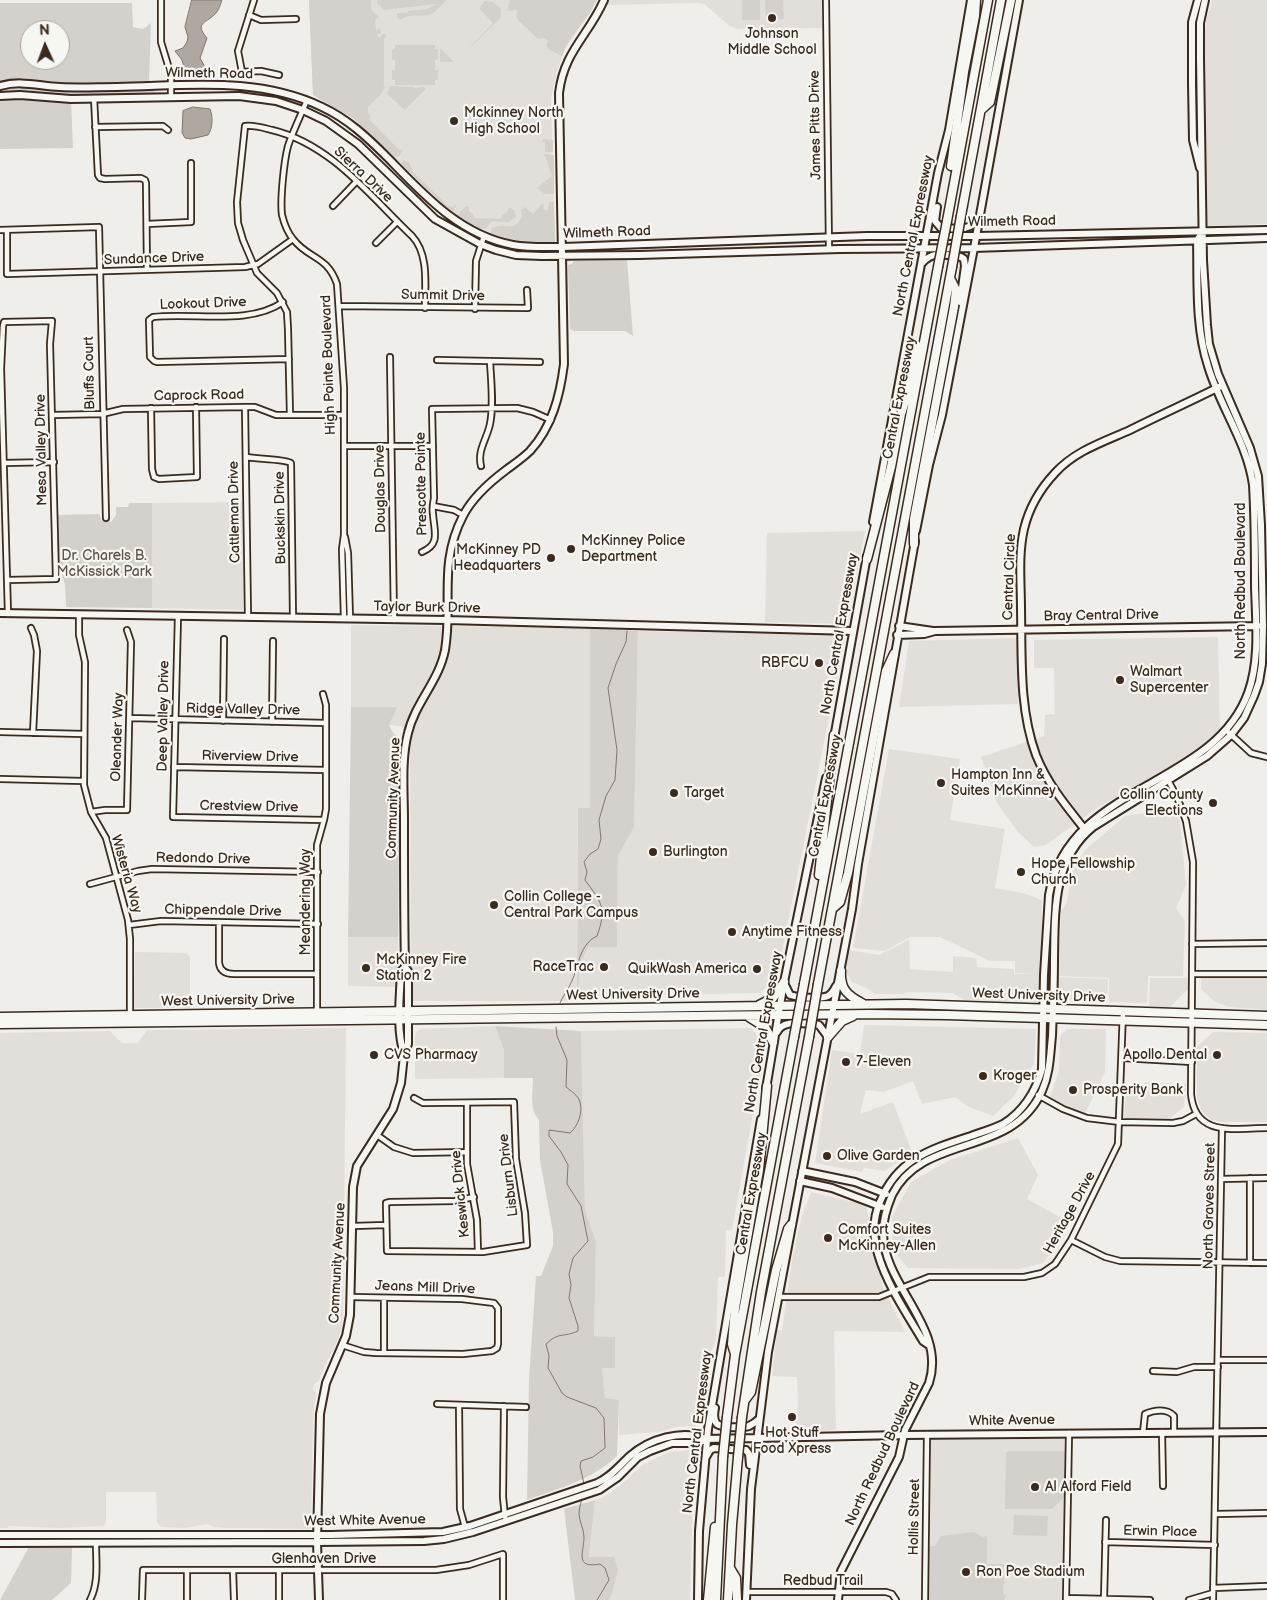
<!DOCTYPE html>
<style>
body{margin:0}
#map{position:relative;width:1267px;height:1600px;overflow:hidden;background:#efeeea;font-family:"Balsamiq Sans",sans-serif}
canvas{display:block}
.north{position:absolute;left:20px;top:20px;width:50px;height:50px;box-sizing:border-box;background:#f6f6f2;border:1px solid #aba49d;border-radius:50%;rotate:358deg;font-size:14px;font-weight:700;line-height:20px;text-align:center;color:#3b2a1e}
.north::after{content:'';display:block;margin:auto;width:18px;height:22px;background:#3b2a1e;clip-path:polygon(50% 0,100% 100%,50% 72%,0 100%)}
</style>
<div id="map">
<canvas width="1267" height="1600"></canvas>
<div class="north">N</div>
</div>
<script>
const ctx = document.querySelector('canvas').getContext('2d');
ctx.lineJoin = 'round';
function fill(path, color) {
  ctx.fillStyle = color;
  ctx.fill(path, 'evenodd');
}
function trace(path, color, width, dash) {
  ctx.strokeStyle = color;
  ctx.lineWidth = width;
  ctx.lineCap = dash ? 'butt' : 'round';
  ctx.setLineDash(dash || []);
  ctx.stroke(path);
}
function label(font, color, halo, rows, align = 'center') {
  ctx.font = font + ' "Balsamiq Sans",sans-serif';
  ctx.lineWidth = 4.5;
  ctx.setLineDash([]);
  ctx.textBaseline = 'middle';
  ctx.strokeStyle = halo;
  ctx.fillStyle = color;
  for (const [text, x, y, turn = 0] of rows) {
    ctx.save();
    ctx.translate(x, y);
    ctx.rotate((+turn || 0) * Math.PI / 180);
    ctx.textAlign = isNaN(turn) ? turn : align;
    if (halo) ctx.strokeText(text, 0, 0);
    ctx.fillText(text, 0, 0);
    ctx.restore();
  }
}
fill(new Path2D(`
 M309,0H597L591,12L565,48L557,72L551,98L555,242H530L490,234L450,212L354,119L313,95Z
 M609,0H822V28L738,29L730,26L704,4L698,3L606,5Z
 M1212,0H1267V224L1207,226L1203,53L1206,21Z
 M243,502V610L152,608V503Z
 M865,531L847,624L765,622L767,533Z
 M351,625L590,628V808H578L577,1001H411L410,747L414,728L389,725L396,707H351Z
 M638,631L841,635L845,639L777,976L761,993L579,997V965L589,947H617L618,856L634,827Z
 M1218,637L1220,732L1200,750L1097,808L1046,845L1034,847L1018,832L997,803L981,757L1044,736L1045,715L1055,714L1054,668H1034V640Z
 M1017,638L1018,704L899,707L909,641Z
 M889,749L960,759L950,820L1005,829L995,888L1023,893L1042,900L1041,1002L965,1000L952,993L908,992L903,994H875L867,988L852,982L845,970L849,950L879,955L909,940L910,969L953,972V956L976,958L977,967L1014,969V974H1035L1015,973V961H990L940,937H910L885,951L853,948Z
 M1170,809L1180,821L1186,885L1176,908L1185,921L1183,976H1148L1147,1003L1109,1002V978L1059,976L1061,911L1067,902L1071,875L1084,851L1125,816Z
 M348,937H398V987L348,986Z
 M135,952L186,953L190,957V1008H134Z
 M1267,976V1010L1229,1007L1214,1001L1201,989V978Z
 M1057,977L1108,979L1107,1002L1056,999Z
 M1150,978H1188V989L1169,1008L1149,1006Z
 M864,1025L1036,1029L1034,1064L1013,1097L993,1116L967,1106L955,1097L922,1104L913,1081L884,1092L866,1090L860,1114L893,1102L912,1152L885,1171L864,1168L862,1172L815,1163L832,1050L860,1054Z
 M495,1026L504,1050V1078L415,1079V1039L416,1032L421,1029Z
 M346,1028L343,1318L340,1334L334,1349L325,1365L319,1381L315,1383L313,1389L316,1392L313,1419L311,1529L226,1528L214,1527L208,1524L185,1528L161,1527L157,1522L156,1492H106V1522L104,1526L59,1528L8,1526V1528H0V1033L110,1031L122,1043H138L147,1030Z
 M751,1028L765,1046L732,1230H726L725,1277H718L716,1339L710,1357L696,1426L675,1427L659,1432L619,1435V1400L605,1399L602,1368L615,1337L594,1336L596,1242L585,1210L581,1031Z
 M1067,1029H1106L1105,1072L1085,1114L1050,1099L1059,1070L1060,1036Z
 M1213,1032L1267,1033V1122H1219L1210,1119L1203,1113L1197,1099V1047Z
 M1145,1082L1186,1084L1184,1107L1169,1119L1124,1118L1126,1090L1140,1091Z
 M1018,1138L1038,1175L1027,1199L1071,1223L1043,1263L1019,1269L908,1268L893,1251L892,1217L911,1182L950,1160Z
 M811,1192L866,1205L882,1285L905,1332L834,1331L836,1430L795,1431L798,1403L797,1377L772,1376L777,1330H782L792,1261L801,1219Z
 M931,1437L1065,1439L1063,1600H929Z
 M690,1450L689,1454L694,1455L690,1600H609L612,1594L589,1557L595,1500L602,1498L622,1484L641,1466L658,1457L670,1452Z`), '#e2dfdb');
fill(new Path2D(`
 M309,0H371V9L379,17L375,20L376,29L377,30L380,29L381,33L377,34V36L380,38L383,34L387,35L384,39V84L383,85L385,87L381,94L368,107V113L371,117L369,119L399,150L403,149L399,156L395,157L354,119L313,95Z
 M377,0H447C442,4 437,11 432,14C421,18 411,12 401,20L397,17V13H408V11L427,9L436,4L384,10L377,3Z
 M510,0H597C587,20 569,36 562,56L548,49L546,45L548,41L544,38L538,39L518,20L516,16L518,11L515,9L512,11L507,10Z
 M742,0H760V20H742Z
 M765,0H783L784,19L766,20Z
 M485,1L493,2L501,9V17L471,47V46L493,23L479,8Z
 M0,3H132L133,27L143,29L151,23L149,80L158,99L71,101L73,148L0,149ZM30,30H60V60H30Z
 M395,45H435V49H438V59L435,60V70H438V80H435V85H395V80H392V70H395V60H392V50L395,49Z
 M440,48L454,62H440Z
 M390,86L414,87L415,88L424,87L426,89L405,110L387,94Z
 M543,139L553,140V152H545V142H542Z
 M543,154L554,155V194H545L537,188L552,176L546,158Z
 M404,160L409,162L413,172L448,206L453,207L457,204L453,212L447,208L401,164Z
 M549,202H554L555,242C533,242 511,242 491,233V229C504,220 512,235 522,217L521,210L525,207L533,214L543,203L544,210H548Z
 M466,206L469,207V211L474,215V218L501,219L502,216L507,212L509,207L514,210L516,217L509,222L492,221L485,229C474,228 466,222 457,216Z
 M627,260L633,336L625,331H574L570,329L568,265L572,264L574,261Z
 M129,503H152V608L66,607L65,584L60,570L58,515L99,514L102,521L111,522L116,515V507H128Z
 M590,628L638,631L634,827L618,856L617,947H589L579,965V997L577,1001L578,808H590Z
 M351,707H397L389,725L393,733L400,738L398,937H348Z
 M495,1026L581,1031L585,1210L596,1242L594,1336L615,1337V1368H602L605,1398L619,1400L617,1456C592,1480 559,1488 527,1500L529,1379L536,1276H541L553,1246V1232L540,1160L539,1120C529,1109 533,1092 533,1078H504V1050Z
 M1009,1451H1065V1496L1052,1509H1005L1006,1453Z
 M595,1500L589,1557H614L618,1569L612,1594L609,1600H575L564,1509Z
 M1014,1515L1048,1516L1047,1536L1013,1535Z
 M974,1532L983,1537L987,1536V1564H1004V1581L1005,1583L1003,1585V1593L1006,1596L1004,1600H929V1546H935L941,1536Z
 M29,1547L72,1548L71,1583L52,1600H0Z`), '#d4d1cc');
const water = new Path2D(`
 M192,0H222C220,5 219,11 214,15C206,23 194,23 207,38L200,58L206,69C200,74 192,76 185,71L182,60L175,51L183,48L187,42L188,37L185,27Z
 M193,107L210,109C213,117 213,128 208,135L191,139L185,138L182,133L183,111Z`);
fill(water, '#afa8a1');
trace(water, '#81766d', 1);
trace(new Path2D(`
 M560,1003C563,996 567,991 570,985C579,968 578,945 597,936C607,908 602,903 585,880L587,872L584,862L590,854L598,849L601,839L599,820L606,796L615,780L617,750L608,688L616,664L626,642L627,631
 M556,1027L557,1036L567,1060L566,1087C571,1091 578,1095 580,1102C583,1113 578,1126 570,1133L549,1130V1136L561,1152L568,1165L567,1184L581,1206L588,1241L573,1258L569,1274L571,1285L569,1298L578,1326V1331C563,1338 560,1331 546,1344L549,1356L548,1368L562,1393L567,1397L596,1408L604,1418L605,1448L593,1457L581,1461L580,1466L584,1484
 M582,1498C581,1503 579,1509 579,1514C579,1521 584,1529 584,1537C584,1552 574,1569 600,1564L605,1568L609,1580L597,1600`), '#81766d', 1);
const street = new Path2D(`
 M161,0V42L171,75V97
 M254,0L238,51L242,72L261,71L279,75
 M826,0L829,249
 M249,15L261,20L296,19
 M94,98L98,175L100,178L105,179L141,178L145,180L146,183L147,270
 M307,100C301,115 293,131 288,146C284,161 280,200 282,215C284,223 287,232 293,239C308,259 327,255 337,284L344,388V535L342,549L344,619
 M95,127L163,126L168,130
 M333,206L356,182
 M147,224L191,222V163
 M0,230L99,227L106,518
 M7,230V274L245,267L258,264L293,239
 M376,243L397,222
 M283,302C249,326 193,312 153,317L149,320L150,357L154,361L157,362L289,359
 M339,306L528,308L527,290
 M475,309L476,261L484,236
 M390,357L394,620
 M437,360L540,362
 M245,407L248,617
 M151,408L152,469L154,477L159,479L197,477L196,407
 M53,415L102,414L123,409L245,407H255L276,415H344
 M290,415L288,329L287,312L277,293L257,273L243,240L238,223L237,202L245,126C254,125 264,128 272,130C331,144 370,196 412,236C429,254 425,284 425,308
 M344,446H433
 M246,457C256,459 285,459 291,463L293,618
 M4,463L54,462
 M481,466C477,450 487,439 490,424C494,405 491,381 490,361
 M433,506L454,510L463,515
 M345,537L348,553L350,619
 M422,552C441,544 434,531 433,514C432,509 433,503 434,498L432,409L517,408L533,412L551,420
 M7,580L56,579L50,344L52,321L4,322L3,326L1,369L8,614
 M79,615V635L85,662L84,785L91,812L106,838L128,920L130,939V1015
 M178,616L173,817L324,820
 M31,628L34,635L37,651L33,733
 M130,718L326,723
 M223,721L224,639
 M272,722L273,641
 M1226,730L1251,753L1267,757
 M0,732L84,734
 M174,767L326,770
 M1167,778L1177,797L1186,821L1193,862L1191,1094C1195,1138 1235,1128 1267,1128
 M0,779L83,781
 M91,812L105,810H127L131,642L127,630
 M90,884L138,871L152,869L318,872
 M219,922V963C220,971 226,974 234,974H317
 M129,925L161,921L318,924
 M1192,944L1267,943
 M1192,974H1267
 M317,1014V845L324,820L326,809V705L323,694
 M1122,1058L1192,1062
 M1038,1095L1063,1109L1087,1118L1120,1122L1173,1123L1183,1121L1196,1114
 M414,1098L423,1103L514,1102L516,1159L525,1213L527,1245L483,1252L387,1251L386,1203L390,1202L455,1201L474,1197
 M467,1103V1164L477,1220L478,1252
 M377,1135L394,1147L413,1153L467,1152
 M1221,1179L1267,1178
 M353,1226L386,1225
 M1071,1240L1105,1257L1120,1261L1267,1263
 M1250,1263V1178
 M779,1297H879L929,1277H1024L1042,1273L1055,1264L1071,1240L1118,1144L1123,1011
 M342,1345L364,1352L376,1353L463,1354L492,1351L497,1348L498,1344V1308L494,1303L462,1299L351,1297
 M384,1353V1298
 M1218,1360H1267
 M1153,1371L1177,1372L1194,1367H1218
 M437,1404L526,1407
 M459,1405L460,1509L465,1527
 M504,1406L503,1497L505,1517
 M1162,1432L1163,1486
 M1143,1433L1145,1414C1154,1410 1167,1408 1174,1416V1432
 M1216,1514L1267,1513
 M1105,1542L1215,1545
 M233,1570L234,1600
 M1213,1588L1267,1586
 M746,1592H886L892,1594L896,1600
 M1066,1598L1150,1600
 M1104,1599L1106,1520
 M90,1600C99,1583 96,1562 96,1544
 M142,1600L143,1570H436L469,1565L503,1554V1600
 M187,1600V1571
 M279,1600V1570
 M925,1600L927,1434
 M1066,1600L1069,1433
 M1189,1600L1213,1593
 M1213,1600L1222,1128`);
const secondary = new Path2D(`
 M1198,0L1192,22V84L1193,140L1200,168
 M0,86C21,80 39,86 60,87C79,88 98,87 117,87C187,86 257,76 322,107C348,119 368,138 388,158C424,195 460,235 513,245C530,248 546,247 563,247L867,236H977L1267,230
 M0,96L20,95L71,99L239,96L276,101L303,110L326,121L358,144L435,219L480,244L496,250L516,255L542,256L639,255L840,249L974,248L1267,238
 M937,207L935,221L941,228C954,228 970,232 978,219
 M922,263C934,250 945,255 961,257L964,259L965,266L960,302
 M873,522L938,173L949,130L971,0
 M916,531L929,465L942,415L974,248L1019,0
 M0,613L447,620L853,631
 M899,626L933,631
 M897,635L924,634L935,631L1258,626
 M834,738L867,556
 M1086,831C1067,807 1048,785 1036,755C1019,708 1022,658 1021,609C1021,583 1018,555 1024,529C1029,508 1040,489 1055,473C1075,451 1103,442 1130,430C1160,415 1189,402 1219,387
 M784,983L790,995C799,998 820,999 828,996C832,994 834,990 836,986
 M777,1032C783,1019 803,1024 815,1024L819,1025L828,1037
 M404,1054C396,1029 400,998 401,971L405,967
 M766,1089L784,982L826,778
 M802,1171L855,1182L886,1194
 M800,1181L832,1188L882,1207
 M929,1345L923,1341C907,1314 887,1285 878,1254C873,1237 873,1218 880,1202C897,1159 931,1149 971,1136C982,1132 993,1129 1003,1124C1023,1112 1036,1091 1042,1069L1044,975L1049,895C1068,783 1213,789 1248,693C1260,660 1256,622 1255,587C1255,553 1255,519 1253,485C1247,442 1220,407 1208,366C1195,326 1198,282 1197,240L1203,232
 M715,1408C714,1413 713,1420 717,1424C723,1428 742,1428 749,1426C753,1424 756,1422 759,1419
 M706,1457L710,1450L714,1448L746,1450L749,1454L750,1465
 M0,1535H331L443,1532L470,1526L597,1483C611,1477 619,1466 630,1456C649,1439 682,1429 706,1439
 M0,1543L317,1542L424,1541L444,1539L473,1532L599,1490L618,1477L638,1457L650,1451L672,1443H699L706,1439L903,1435L1267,1432
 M319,1600L317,1542L320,1414L326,1383L346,1336L350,1315L353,1187L357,1166L393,1109L401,1083L404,1055L408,1044V971L405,967C404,918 404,869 404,820C404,792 401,760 408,733C415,703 439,681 445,650C453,603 438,564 463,516C472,498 490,482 506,470C514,464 523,458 530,451C552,427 560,396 564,364L559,93C564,51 589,35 604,0
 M698,1600L699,1531L708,1429L761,1119
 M746,1600L751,1489L768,1352L852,909L858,864L915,541
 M838,1600L841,1571L899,1457L905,1430L929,1383C947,1327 883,1286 883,1232C883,1219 887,1207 892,1195C924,1132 1011,1159 1042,1091C1050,1073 1050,1055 1052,1036C1053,1010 1054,985 1054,960C1055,913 1052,860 1093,827L1207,756L1231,735L1244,718L1254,696L1259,682L1262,664L1263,626L1261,525L1258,476L1250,448L1218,374L1209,344L1207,325L1203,260L1200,58V23L1205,0`);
const highway = new Path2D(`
 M981,110L990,102L1011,0
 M951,166L964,72L975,16L976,0
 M961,216L1001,0
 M947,221L988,0
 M914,544V519L954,307L956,290L950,278
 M867,559L891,467L901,414L909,388L917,346
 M819,875L834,735
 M832,909L840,902L848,873L886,671L894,654
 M841,971C840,989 847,995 862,1003
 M804,984L938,267
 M818,984L952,267
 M759,1005L773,998L784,982
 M0,1017L906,1004L1267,1016
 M749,1017L765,1027L773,1042
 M0,1024L869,1014L947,1015L1267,1025
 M828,1037L842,1021L853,1016
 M735,1354L732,1344L735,1308L759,1170L767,1086
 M745,1400L751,1392L776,1270L788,1229L791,1225
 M727,1417L735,1355L794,1037
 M742,1417L761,1292L809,1037
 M730,1568L736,1578L737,1600
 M708,1600L715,1527
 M716,1600L723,1457
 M728,1600L732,1525L738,1457`);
trace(street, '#3b2a1e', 8);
trace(secondary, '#3b2a1e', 10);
trace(highway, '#3b2a1e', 11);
trace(street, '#f6f6f2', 4.5);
trace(secondary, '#f6f6f2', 6);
trace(highway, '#f6f6f2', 8);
const highwayBridge = new Path2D(`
 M938,267L947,221
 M952,267L961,216
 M794,1037L804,984
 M809,1037L818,984
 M723,1457L727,1417
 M738,1457L742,1417`);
trace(highwayBridge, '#3b2a1e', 11, []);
trace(highwayBridge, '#f6f6f2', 8);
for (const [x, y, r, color] of [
 [772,18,5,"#3b2a1e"],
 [454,121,5,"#3b2a1e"],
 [571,549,5,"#3b2a1e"],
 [551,558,5,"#3b2a1e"],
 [819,663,5,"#3b2a1e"],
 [1120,680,5,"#3b2a1e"],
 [941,783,5,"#3b2a1e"],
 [674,793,5,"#3b2a1e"],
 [1213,803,5,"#3b2a1e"],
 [653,852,5,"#3b2a1e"],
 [1021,872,5,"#3b2a1e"],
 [494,905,5,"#3b2a1e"],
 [732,932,5,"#3b2a1e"],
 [604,967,5,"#3b2a1e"],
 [366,968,5,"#3b2a1e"],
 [757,969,5,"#3b2a1e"],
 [374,1055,5,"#3b2a1e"],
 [1217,1055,5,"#3b2a1e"],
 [846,1062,5,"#3b2a1e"],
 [983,1076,5,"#3b2a1e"],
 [1073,1090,5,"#3b2a1e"],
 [827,1156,5,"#3b2a1e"],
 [828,1238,5,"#3b2a1e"],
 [792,1417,5,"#3b2a1e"],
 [1035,1487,5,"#3b2a1e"],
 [966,1572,5,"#3b2a1e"]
]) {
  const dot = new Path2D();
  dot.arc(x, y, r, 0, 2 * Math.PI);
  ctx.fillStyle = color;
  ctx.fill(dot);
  trace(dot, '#f6f6f2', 2);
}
label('14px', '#3b2a1e', '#f6f6f2', [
 ["Johnson",772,34,"center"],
 ["Middle School",772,50,"center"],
 ["Mckinney North",464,113],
 ["High School",464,129],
 ["McKinney Police",581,541],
 ["Department",581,557],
 ["McKinney PD",541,550,"right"],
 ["Headquarters",541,566,"right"],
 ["RBFCU",809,663,"right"],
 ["Walmart",1130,672],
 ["Supercenter",1130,688],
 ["Hampton Inn &",951,775],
 ["Suites McKinney",951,791],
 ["Target",684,793],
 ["Collin County",1203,795,"right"],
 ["Elections",1203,811,"right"],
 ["Burlington",663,852],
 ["Hope Fellowship",1031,864],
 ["Church",1031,880],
 ["Collin College -",504,897],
 ["Central Park Campus",504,913],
 ["Anytime Fitness",742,932],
 ["McKinney Fire",376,960],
 ["Station 2",376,976],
 ["RaceTrac",594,967,"right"],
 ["QuikWash America",747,969,"right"],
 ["CVS Pharmacy",384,1055],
 ["Apollo Dental",1207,1055,"right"],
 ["7-Eleven",856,1062],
 ["Kroger",993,1076],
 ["Prosperity Bank",1083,1090],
 ["Olive Garden",837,1156],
 ["Comfort Suites",838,1230],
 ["McKinney-Allen",838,1246],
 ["Hot Stuff",792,1433,"center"],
 ["Food Xpress",792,1449,"center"],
 ["Al Alford Field",1045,1487],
 ["Ron Poe Stadium",976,1572]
], 'left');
label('14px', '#3b2a1e', '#f6f6f2', [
 ["Wilmeth Road",209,74,1],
 ["James Pitts Drive",816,125,-91],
 ["Sierra Drive",363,175,43],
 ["Wilmeth Road",1012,222,-1],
 ["Wilmeth Road",607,233,-2],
 ["North Central Expressway",914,236,-79],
 ["Sundance Drive",154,259,-2],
 ["Summit Drive",443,296,1],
 ["Lookout Drive",203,304,-2],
 ["High Pointe Boulevard",329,365,-92],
 ["Bluffs Court",90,373,-91],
 ["Caprock Road",199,396,-1],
 ["Central Expressway",900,398,-79],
 ["Mesa Valley Drive",42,450,-91],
 ["Prescotte Pointe",422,484,-91],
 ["Douglas Drive",381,489,-91],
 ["Cattleman Drive",235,512,-91],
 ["Buckskin Drive",281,518,-91],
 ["Central Circle",1010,577,-88],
 ["North Redbud Boulevard",1241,581,-90],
 ["Taylor Burk Drive",427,608,1],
 ["Bray Central Drive",1101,616,-1],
 ["North Central Expressway",840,634,-80],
 ["Ridge Valley Drive",243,710,1],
 ["Deep Valley Drive",164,716,-89],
 ["Oleander Way",118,737,-88],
 ["Riverview Drive",250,757,1],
 ["Central Expressway",826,796,-79],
 ["Community Avenue",394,798,-88],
 ["Crestview Drive",249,807,1],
 ["Redondo Drive",203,859,1],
 ["Wisteria Way",126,874,74],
 ["Meandering Way",306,902,-90],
 ["Chippendale Drive",223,911,1],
 ["West University Drive",633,995,-1],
 ["West University Drive",1039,996,2],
 ["West University Drive",228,1001,-1],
 ["North Central Expressway",764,1032,-80],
 ["Lisburn Drive",509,1175,-97],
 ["Keswick Drive",461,1194,-96],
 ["Central Expressway",752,1194,-80],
 ["North Graves Street",1210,1206,-89],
 ["Heritage Drive",1070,1213,-61],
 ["Community Avenue",338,1263,-87],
 ["Jeans Mill Drive",425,1288,2],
 ["White Avenue",1012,1421,-1],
 ["North Central Expressway",698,1432,-83],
 ["North Redbud Boulevard",883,1454,-65],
 ["Hollis Street",915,1517,-89],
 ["West White Avenue",365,1521,-1],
 ["Erwin Place",1160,1532,1],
 ["Glenhaven Drive",324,1559],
 ["Redbud Trail",823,1581]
]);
label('14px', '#61544a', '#f6f6f2', [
 ["Dr. Charels B.",104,556],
 ["McKissick Park",104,572]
]);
</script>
